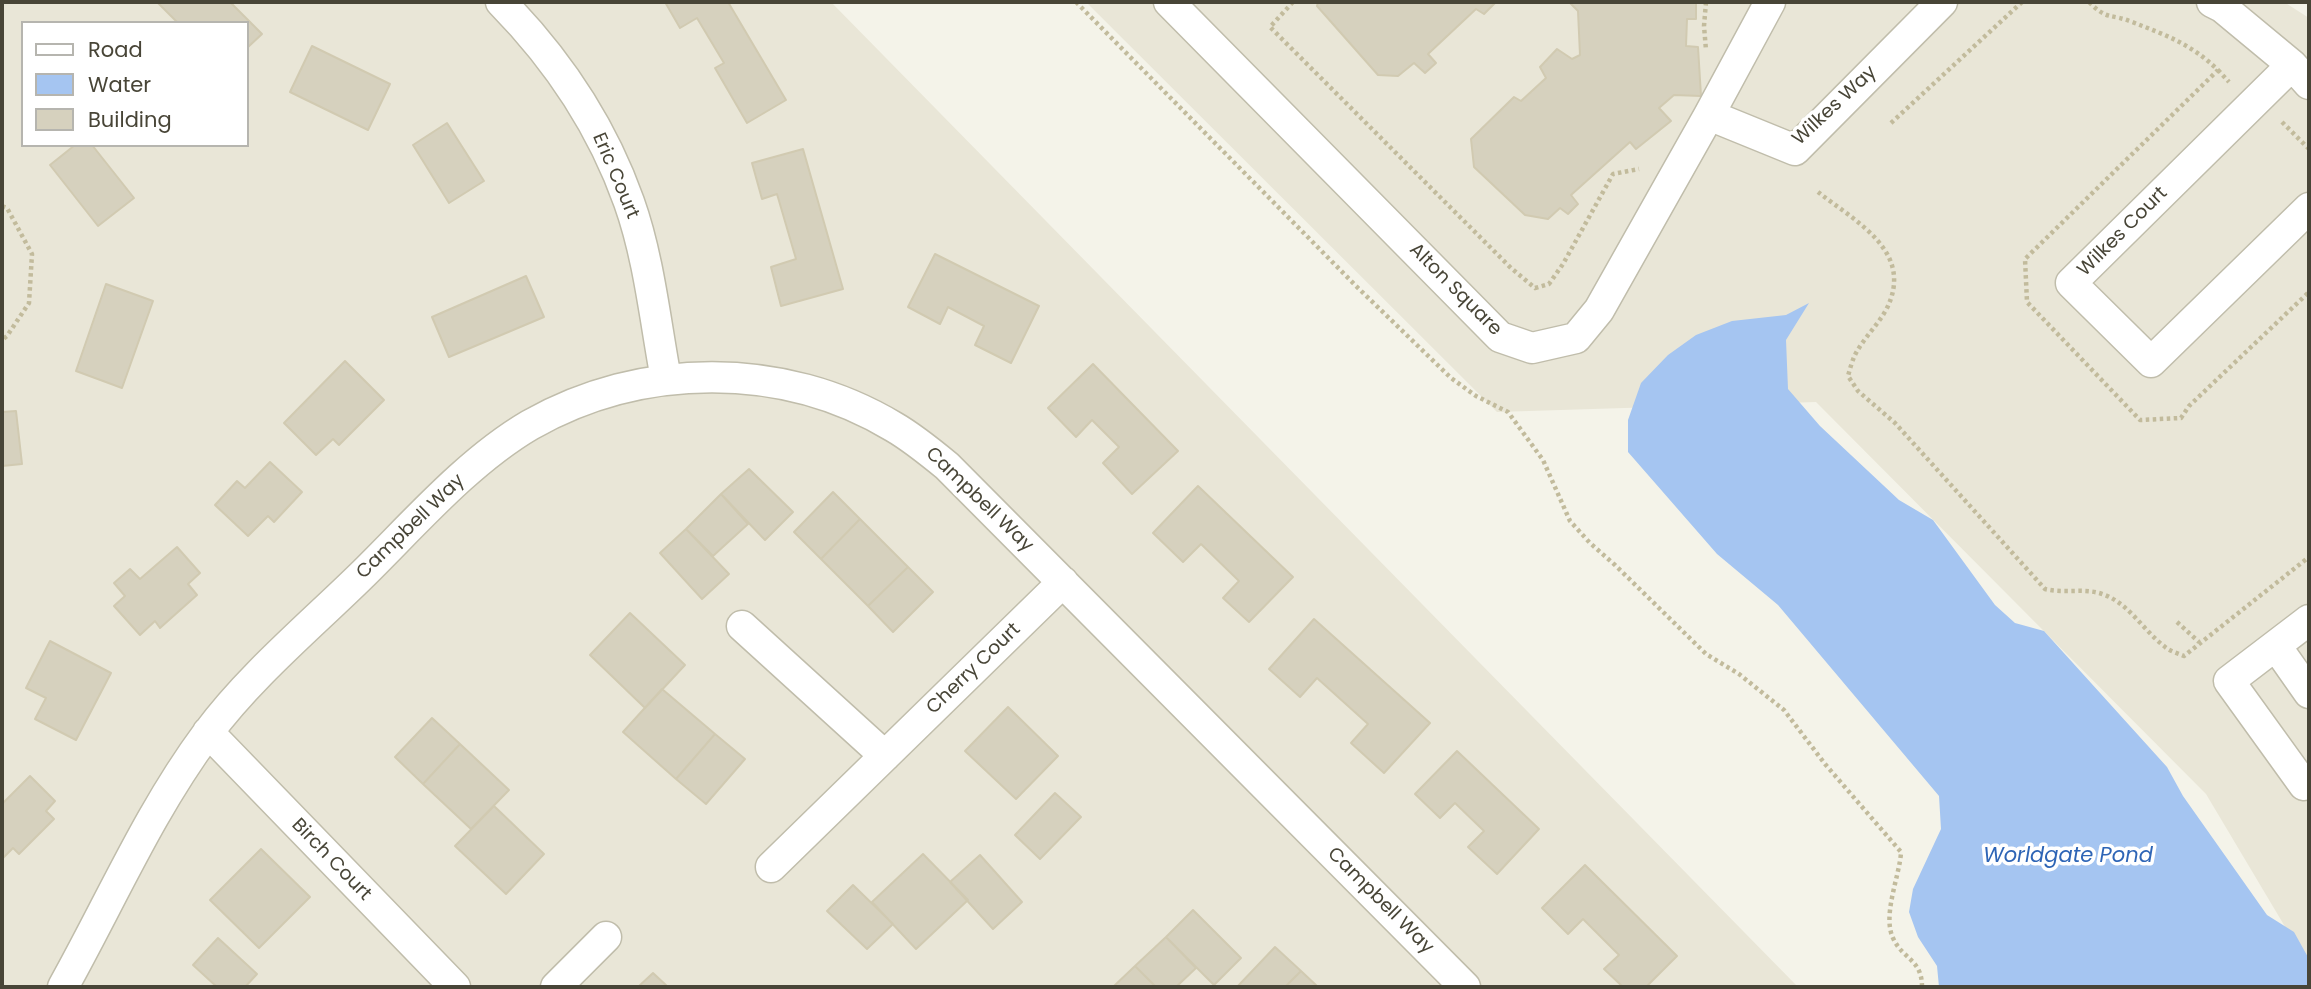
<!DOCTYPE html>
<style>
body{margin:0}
#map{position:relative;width:2311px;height:989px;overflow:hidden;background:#f4f3e9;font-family:Poppins,sans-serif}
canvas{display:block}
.frame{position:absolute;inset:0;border:4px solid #484537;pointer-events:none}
.legend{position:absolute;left:21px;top:21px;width:228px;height:126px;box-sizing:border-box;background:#fff;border:2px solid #b6b5af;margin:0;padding:9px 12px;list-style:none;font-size:21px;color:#484537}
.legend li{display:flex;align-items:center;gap:14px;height:35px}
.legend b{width:35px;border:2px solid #b6b5af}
</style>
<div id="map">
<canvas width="2311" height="989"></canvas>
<div class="frame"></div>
<ul class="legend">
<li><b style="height:9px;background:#fff"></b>Road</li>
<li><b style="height:19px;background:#a5c5f1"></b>Water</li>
<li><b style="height:19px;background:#d6d1be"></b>Building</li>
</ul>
</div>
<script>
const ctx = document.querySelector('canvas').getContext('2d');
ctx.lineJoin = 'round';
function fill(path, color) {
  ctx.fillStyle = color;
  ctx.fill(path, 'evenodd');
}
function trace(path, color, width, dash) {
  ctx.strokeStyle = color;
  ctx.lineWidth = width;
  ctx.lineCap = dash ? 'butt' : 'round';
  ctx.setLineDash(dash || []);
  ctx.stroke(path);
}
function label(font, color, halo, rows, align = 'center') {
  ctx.font = font + ' Poppins,sans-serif';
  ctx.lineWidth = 7;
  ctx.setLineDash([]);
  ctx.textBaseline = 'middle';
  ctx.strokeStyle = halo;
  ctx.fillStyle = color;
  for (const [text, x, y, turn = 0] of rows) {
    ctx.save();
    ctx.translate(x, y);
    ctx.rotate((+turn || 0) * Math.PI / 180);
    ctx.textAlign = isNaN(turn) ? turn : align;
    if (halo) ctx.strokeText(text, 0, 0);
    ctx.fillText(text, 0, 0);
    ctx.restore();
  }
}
fill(new Path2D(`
 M2,2H831L1798,987H2ZM23,23H247V145H23Z
 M1086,2H2284L2309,18V967L2206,794L1816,402L1497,412Z`), '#e9e6d7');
fill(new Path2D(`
 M1809,303L1786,340L1788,389L1820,426L1899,500L1933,520L1995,605L2015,623L2044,631L2167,767L2183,796L2267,915L2294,932L2309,959V987H1939L1937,966L1918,937L1909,912L1913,889L1941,829L1939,796L1778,605L1717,554L1628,452V420L1641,383L1668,355L1696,335L1732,321L1786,315Z`), '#a5c5f1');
const building = new Path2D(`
 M157,2H230L262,34L247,48V23H178Z
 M665,2H728L786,100L747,123L715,68L724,63L697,18L680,28Z
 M1318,2H1496L1484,14L1476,9L1428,54L1436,63L1425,73L1414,63L1398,76L1378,75L1317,6Z
 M1569,2H1696V19H1687L1686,46L1698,47L1701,96L1674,95L1659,108L1671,121L1636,149L1630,142L1571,195L1578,204L1568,214L1560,208L1548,219L1525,215L1474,167L1471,139L1514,97L1521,101L1546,78L1540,67L1557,49L1572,59L1580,55L1578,11Z
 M312,46L390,84L368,130L290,92Z
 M447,123L484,181L449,203L413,145Z
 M75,145H92L134,198L98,226L50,165Z
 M803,149L843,289L781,306L771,267L796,259L777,194L762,199L752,163Z
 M935,254L1039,306L1011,363L975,345L984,326L948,307L940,324L908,307Z
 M526,276L544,317L449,357L432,317Z
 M106,284L153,301L122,388L76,371Z
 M345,361L384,400L339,445L333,439L316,455L284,423Z
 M1093,364L1178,451L1132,494L1103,463L1119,447L1092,420L1076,437L1048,408Z
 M16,411L22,464L2,466V412Z
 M270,462L302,492L274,522L268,516L248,536L215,505L237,481L245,488Z
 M749,469L793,512L765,540L721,494Z
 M1198,486L1293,577L1249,622L1223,598L1239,581L1201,544L1183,562L1153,533Z
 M833,492L860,519L821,559L794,532Z
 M721,494L748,524L713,556L686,529Z
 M860,519L908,567L868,606L821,559Z
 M686,529L729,574L702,599L660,553Z
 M177,547L200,573L188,584L197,595L160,628L155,621L140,635L114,606L125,596L114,583L130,569L140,579Z
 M908,567L933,592L893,632L868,606Z
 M630,613L685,665L645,708L590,655Z
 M1314,619L1430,723L1384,773L1351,743L1368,724L1317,678L1300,697L1269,669Z
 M50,641L111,673L76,740L35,719L46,698L26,688Z
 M662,689L715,734L676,779L623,732Z
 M1008,707L1058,756L1016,799L965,751Z
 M432,718L460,744L423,784L395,757Z
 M715,734L745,759L706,804L676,779Z
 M460,744L509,790L471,829L423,784Z
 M1457,751L1539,829L1497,874L1468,847L1484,831L1455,803L1440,818L1415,794Z
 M30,776L55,801L46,811L54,819L19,854L13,848L2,859V804Z
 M1055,793L1081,817L1040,859L1015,835Z
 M494,806L544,854L506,894L455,846Z
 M261,849L310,897L259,948L210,900Z
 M923,854L968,900L916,949L872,902Z
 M980,855L1022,902L993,929L950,882Z
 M1585,865L1677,956L1646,987H1623L1604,969L1619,955L1583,919L1568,934L1542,908Z
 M853,885L893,924L867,949L827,911Z
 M1193,910L1241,958L1214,985L1166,937Z
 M1166,937L1196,968L1176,987H1156L1135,966Z
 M218,938L257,974L245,987H217L193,965Z
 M1275,947L1301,971L1285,987H1237Z
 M1135,966L1156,987H1113Z
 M1301,971L1318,987H1285Z
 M653,973L668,987H638Z`);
fill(building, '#d6d1be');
trace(building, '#d1cab1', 2);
const street = new Path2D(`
 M501,2C557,59 602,126 629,202C649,258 655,320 666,379
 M1169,2L1500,337L1532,348L1576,338L1599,310L1709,115L1770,2
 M2212,2L2222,7L2292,65L2309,84
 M2292,65L2071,283L2151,362L2309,208
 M1709,115L1795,150L1942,2
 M2309,620L2229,681L2304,785L2309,781
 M742,626L885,756
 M2276,646L2309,693
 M208,732L455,987
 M771,867L1063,582
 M63,987C110,903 149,812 207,734C249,677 311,625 361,576C413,525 467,462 530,425C641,362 783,360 894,427C913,438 930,452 947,466L1465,987
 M556,987L606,937`);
trace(street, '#c0bdab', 33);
trace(new Path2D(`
 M1076,2L1356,286L1451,378L1476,396L1508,412L1543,460L1570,521L1590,543L1615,565L1706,654L1739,674L1784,710L1825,764L1901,852C1900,875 1882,915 1893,938C1903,960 1922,959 1922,987
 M1293,2L1270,27L1511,268L1535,288L1549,284L1563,264L1613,174L1639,169
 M1706,2L1704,26L1706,50
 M2089,2C2108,21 2110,13 2132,22C2166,35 2191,44 2218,70L2025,259L2027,302L2140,420L2181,418L2189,406L2309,292
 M2218,70L2229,82
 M2282,122L2309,149
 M1891,123L2022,2
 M1818,192C1856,222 1916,252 1886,310C1877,326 1863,339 1855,355C1852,361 1850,369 1848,376L1858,391L1895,423L2045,589C2066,594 2086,587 2105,595C2130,605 2143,630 2164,646C2169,651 2177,653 2184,656L2309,557
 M2,206L7,208L32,254L29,303L7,336L2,340
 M2177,622L2199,642`), '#c2bb9c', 4.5, [3.5, 3.5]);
trace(street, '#fff', 30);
label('19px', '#484537', '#fff', [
 ["Wilkes Way",1835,106,-43],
 ["Eric Court",615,176,67],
 ["Wilkes Court",2123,232,-45],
 ["Alton Square",1455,290,45],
 ["Campbell Way",979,500,44],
 ["Campbell Way",411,527,-44],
 ["Cherry Court",974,669,-44],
 ["Birch Court",331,860,46],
 ["Campbell Way",1380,901,45]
]);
label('italic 21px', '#2e65b6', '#fff', [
 ["Worldgate Pond",2068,857]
]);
</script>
